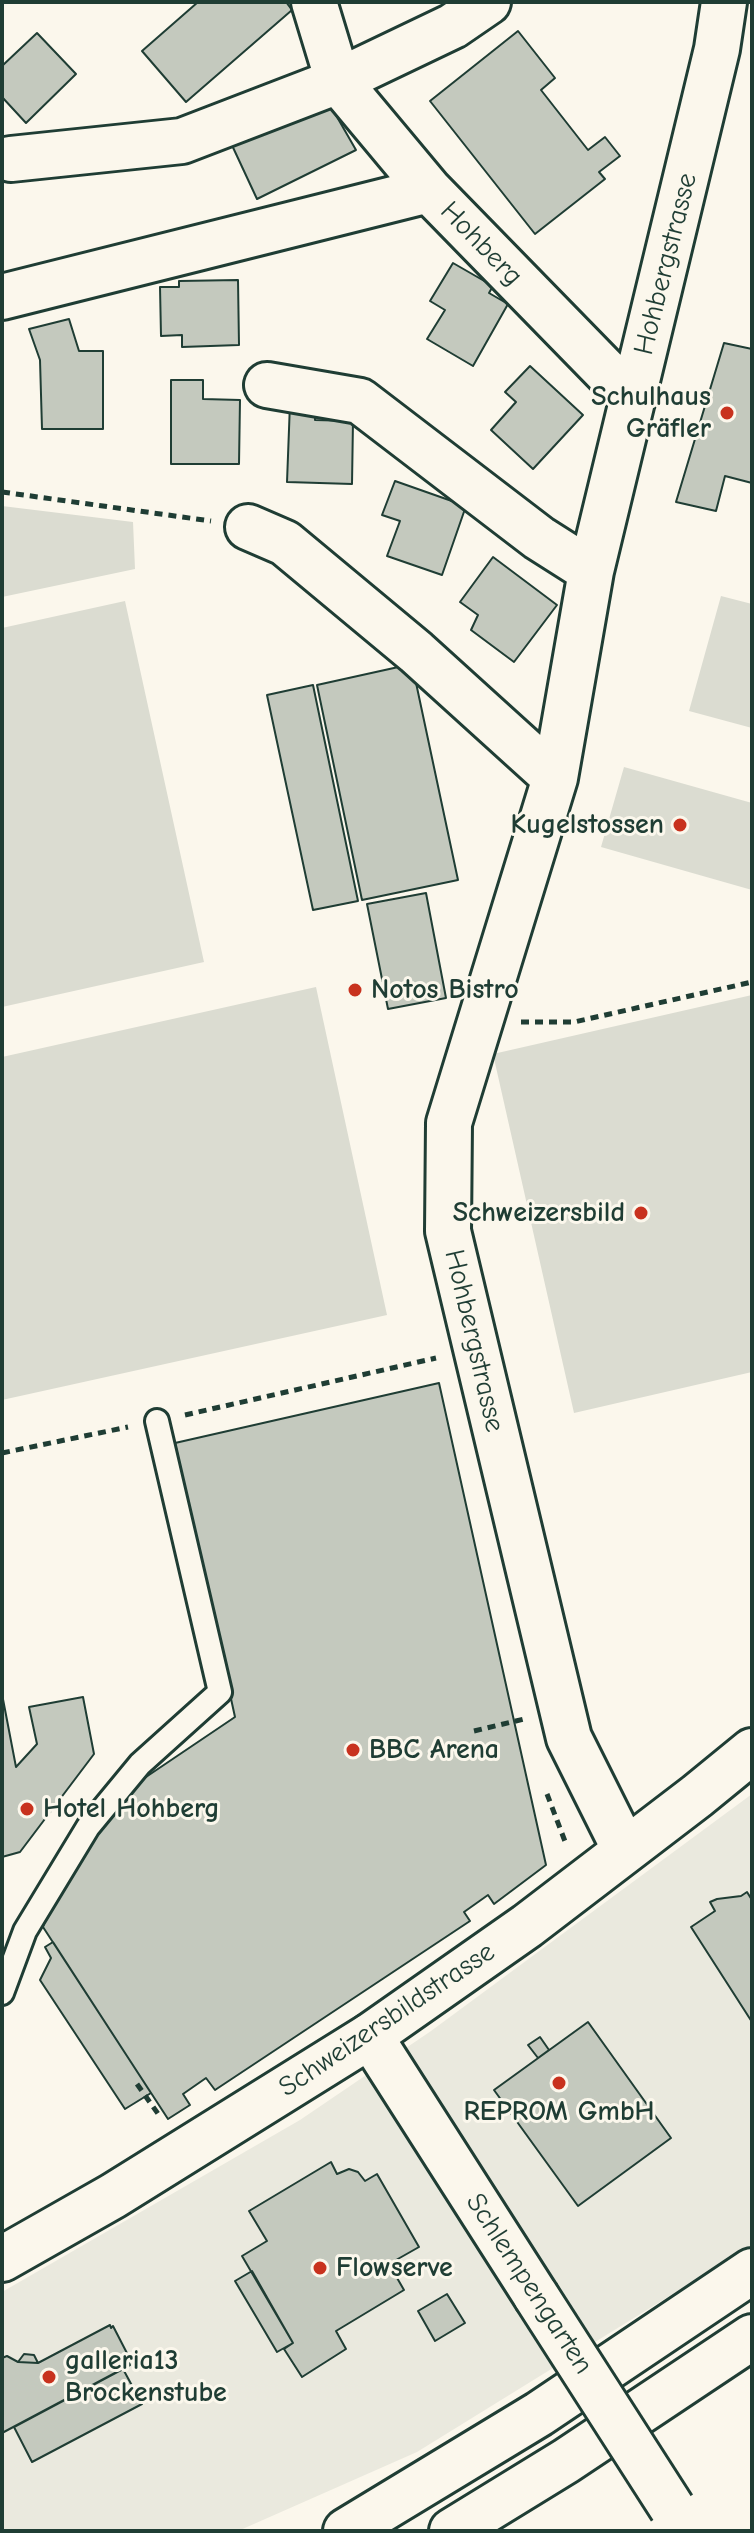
<!DOCTYPE html>
<meta charset="utf-8">
<style>
body{margin:0}
#map{position:relative;width:754px;height:2533px;overflow:hidden;background:#fbf7ec;font-family:"Comic Neue",sans-serif}
canvas{display:block}
.frame{position:absolute;inset:0;border:4px solid #1f3d34;pointer-events:none}
</style>
<div id="map">
<canvas width="754" height="2533"></canvas>
<div class="frame"></div>
</div>
<script>
const ctx = document.querySelector('canvas').getContext('2d');
ctx.lineJoin = 'round';
function fill(path, color) {
  ctx.fillStyle = color;
  ctx.fill(path, 'evenodd');
}
function trace(path, color, width, dash) {
  ctx.strokeStyle = color;
  ctx.lineWidth = width;
  ctx.lineCap = dash ? 'butt' : 'round';
  ctx.setLineDash(dash || []);
  ctx.stroke(path);
}
function label(font, color, halo, rows, align = 'center') {
  ctx.font = font + ' "Comic Neue",sans-serif';
  ctx.lineWidth = 6;
  ctx.setLineDash([]);
  ctx.textBaseline = 'middle';
  ctx.strokeStyle = halo;
  ctx.fillStyle = color;
  for (const [text, x, y, turn = 0] of rows) {
    ctx.save();
    ctx.translate(x, y);
    ctx.rotate((+turn || 0) * Math.PI / 180);
    ctx.textAlign = isNaN(turn) ? turn : align;
    if (halo) ctx.strokeText(text, 0, 0);
    ctx.fillText(text, 0, 0);
    ctx.restore();
  }
}
fill(new Path2D(`
 M752,1794V2245L417,2452L238,2531H2V2292L300,2120L431,2031Z`), '#eae9de');
fill(new Path2D(`
 M2,506L133,522L135,569L2,597Z
 M721,596L752,604V728L689,711Z
 M125,601L204,962L2,1007V628Z
 M624,767L752,803V890L601,847Z
 M316,987L387,1315L2,1400V1057Z
 M752,995V1372L574,1413L493,1054Z`), '#dbdcd1');
const building = new Path2D(`
 M198,2H286L292,10L186,102L142,51Z
 M518,31L555,78L541,90L588,150L605,137L620,156L599,172L605,179L535,234L430,101Z
 M37,33L76,74L26,123L2,97V66Z
 M325,96L356,150L257,199L230,141Z
 M453,263L493,286L489,293L508,304L473,366L427,339L445,310L430,301Z
 M238,280L239,345L182,347V335L161,336L160,287H179V281Z
 M69,319L79,351H103V429H42L40,360L29,329Z
 M724,343L752,349V483L725,476L716,511L676,502Z
 M530,366L583,415L533,469L491,430L516,402L505,392Z
 M171,380H203V399L240,400L239,464H171Z
 M290,403H315V420L353,421L352,484L287,482Z
 M395,481L466,506L442,575L387,556L400,521L382,515Z
 M493,557L557,605L514,662L471,630L478,615L460,602Z
 M412,664L458,880L362,900L317,685Z
 M313,685L358,901L313,910L267,695Z
 M426,893L446,998L388,1009L367,904Z
 M439,1383L546,1865L494,1904L488,1895L464,1912L470,1921L215,2090L206,2078L183,2094L190,2105L168,2119L43,1927L48,1912L89,1844L109,1816L143,1779L235,1717L175,1443Z
 M2,1694L16,1767L37,1744L29,1707L83,1697L94,1754L20,1852L2,1857Z
 M747,1892L752,1900V2022L691,1927L715,1911L710,1902L717,1899L741,1896Z
 M53,1942L151,2093L125,2109L40,1980L51,1958L45,1947Z
 M588,2022L671,2138L578,2206L494,2090Z
 M540,2037L549,2050L538,2058L528,2045Z
 M331,2162L337,2174L349,2169L358,2172L365,2181L377,2174L419,2247L389,2264L404,2290L336,2331L346,2349L302,2377L284,2349L293,2343L242,2256L267,2241L249,2211Z
 M252,2271L293,2343L277,2352L235,2281Z
 M447,2294L465,2323L435,2341L418,2311Z
 M110,2325L111,2328L113,2326L130,2359L128,2360L130,2365L2,2433V2358L7,2356L18,2362L38,2363Z
 M24,2354L34,2355L38,2363L18,2362Z
 M123,2369L142,2404L32,2462L14,2427Z`);
fill(building, '#c4c9be');
trace(building, '#1f3d34', 2);
const service = new Path2D(`
 M2,1993L25,1931L88,1827L140,1764L220,1692L157,1421`);
const minor = new Path2D(`
 M314,2L338,81L429,190L633,399
 M11,159L182,141L338,81L453,26L488,2
 M2,297L429,190
 M267,385L360,401L539,538L591,571
 M248,527L285,543L416,652L555,778
 M625,1850L569,1738L448,1231L449,1123L555,778L591,571L717,49L724,2
 M370,2036L536,2296`);
const primary = new Path2D(`
 M2,2259L113,2196L370,2036L527,1926L697,1796L752,1751`);
const trunk = new Path2D(`
 M346,2531L539,2414L752,2271
 M452,2531L566,2461L752,2337`);
trace(service, '#1f3d34', 28);
trace(minor, '#1f3d34', 50);
trace(primary, '#1f3d34', 50);
trace(trunk, '#1f3d34', 50);
trace(new Path2D(`
 M2,492L211,521
 M521,1022H574L752,982
 M185,1415L436,1358
 M2,1453L128,1427
 M474,1731L524,1719
 M547,1794L566,1844
 M137,2084L161,2118`), '#1f3d34', 5, [8, 6]);
trace(service, '#fbf7ec', 22);
trace(minor, '#fbf7ec', 44);
trace(primary, '#fbf7ec', 44);
trace(trunk, '#fbf7ec', 44);
const minorBridge = new Path2D(`
 M536,2296L672,2508`);
trace(minorBridge, '#1f3d34', 50, []);
trace(minorBridge, '#fbf7ec', 44);
for (const [x, y, r, color] of [
 [727,413,8,"#c8321e"],
 [680,825,8,"#c8321e"],
 [355,990,8,"#c8321e"],
 [641,1213,8,"#c8321e"],
 [353,1750,8,"#c8321e"],
 [27,1809,8,"#c8321e"],
 [559,2083,8,"#c8321e"],
 [320,2268,8,"#c8321e"],
 [49,2377,8,"#c8321e"]
]) {
  const dot = new Path2D();
  dot.arc(x, y, r, 0, 2 * Math.PI);
  ctx.fillStyle = color;
  ctx.fill(dot);
  trace(dot, '#fbf7ec', 3);
}
label('28px', '#1f3d34', '#fbf7ec', [
 ["Hohberg",481,244,46],
 ["Hohbergstrasse",666,264,-76],
 ["Hohbergstrasse",474,1341,77],
 ["Schweizersbildstrasse",387,2020,-34],
 ["Schlempengarten",529,2284,57]
]);
label('bold 28px', '#1f3d34', '#fbf7ec', [
 ["Schulhaus",711,397,"right"],
 ["Gräfler",711,429,"right"],
 ["Kugelstossen",664,825,"right"],
 ["Notos Bistro",371,990],
 ["Schweizersbild",625,1213,"right"],
 ["BBC Arena",369,1750],
 ["Hotel Hohberg",43,1809],
 ["REPROM GmbH",559,2112,"center"],
 ["Flowserve",336,2268],
 ["galleria13",65,2361],
 ["Brockenstube",65,2393]
], 'left');
</script>
